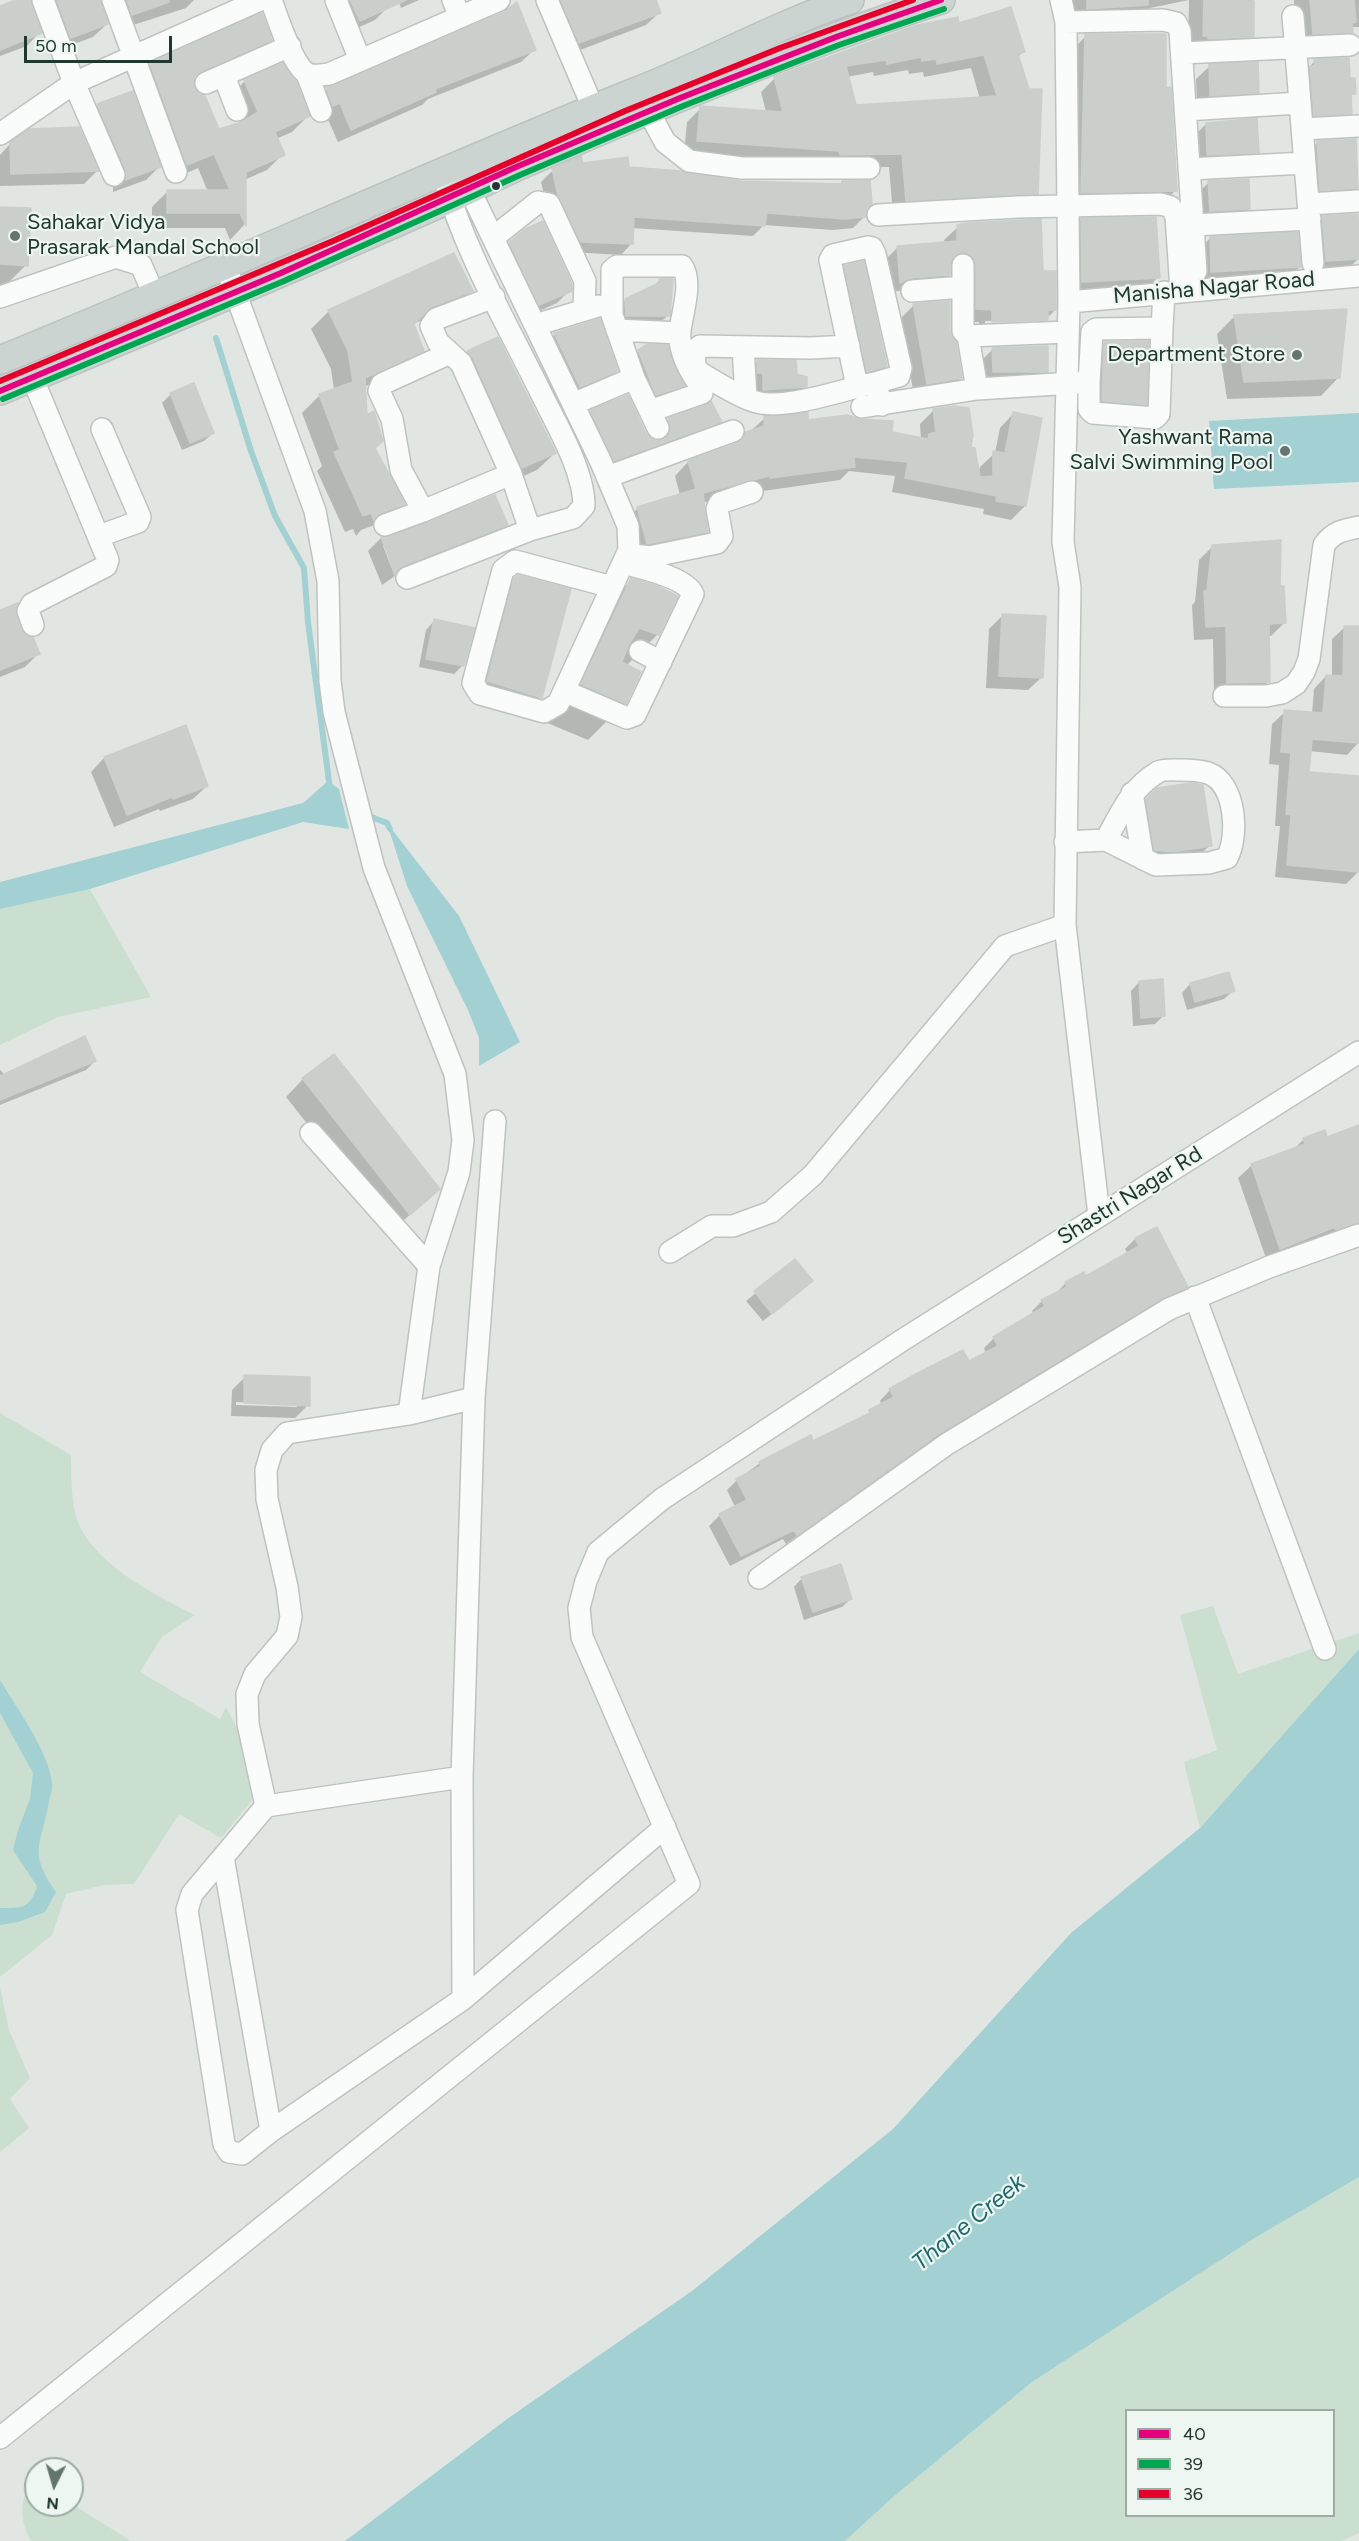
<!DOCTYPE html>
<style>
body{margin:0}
#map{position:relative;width:1359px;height:2541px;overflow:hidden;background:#e1e6e3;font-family:Figtree,sans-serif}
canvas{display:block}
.legend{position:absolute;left:1125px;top:2409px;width:210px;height:108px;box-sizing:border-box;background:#eef6f1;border:2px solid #9caaa4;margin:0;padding:8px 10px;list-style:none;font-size:18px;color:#203830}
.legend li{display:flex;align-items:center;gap:12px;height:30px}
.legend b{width:30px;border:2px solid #9caaa4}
.north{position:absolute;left:24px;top:2457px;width:60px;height:60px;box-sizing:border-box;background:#eef6f1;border:2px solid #9caaa4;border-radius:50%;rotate:185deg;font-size:16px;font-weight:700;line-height:24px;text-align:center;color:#203830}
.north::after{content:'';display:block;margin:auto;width:21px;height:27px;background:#64756f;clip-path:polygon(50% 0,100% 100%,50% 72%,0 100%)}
.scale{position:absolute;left:24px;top:36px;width:148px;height:27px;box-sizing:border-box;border:3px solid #203830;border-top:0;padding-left:8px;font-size:18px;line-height:21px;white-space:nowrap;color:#203830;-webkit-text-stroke:4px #eef6f1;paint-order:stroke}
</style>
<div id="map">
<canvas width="1359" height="2541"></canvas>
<ul class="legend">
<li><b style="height:8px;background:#e5007d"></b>40</li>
<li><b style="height:8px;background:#00a651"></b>39</li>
<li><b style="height:8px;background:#e4002b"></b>36</li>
</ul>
<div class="north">N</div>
<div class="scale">50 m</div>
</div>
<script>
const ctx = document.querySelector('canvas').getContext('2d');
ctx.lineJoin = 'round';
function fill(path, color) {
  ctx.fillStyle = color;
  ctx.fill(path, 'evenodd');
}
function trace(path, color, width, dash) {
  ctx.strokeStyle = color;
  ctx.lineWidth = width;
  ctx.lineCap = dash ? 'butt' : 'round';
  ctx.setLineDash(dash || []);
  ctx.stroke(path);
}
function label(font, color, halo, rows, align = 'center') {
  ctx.font = font + ' Figtree,sans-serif';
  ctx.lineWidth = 4.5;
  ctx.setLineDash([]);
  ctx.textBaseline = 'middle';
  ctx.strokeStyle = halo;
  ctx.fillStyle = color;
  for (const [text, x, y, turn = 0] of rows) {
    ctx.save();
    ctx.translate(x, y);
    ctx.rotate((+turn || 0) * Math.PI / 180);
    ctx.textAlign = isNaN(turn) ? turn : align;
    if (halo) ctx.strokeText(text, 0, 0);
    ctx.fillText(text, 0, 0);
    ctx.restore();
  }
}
fill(new Path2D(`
 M90,889L151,997L58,1017L0,1045V909Z
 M0,1413L71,1455C71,1475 71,1496 76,1516C90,1563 154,1594 195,1615L162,1637L140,1672L220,1719L226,1707L246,1746L253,1799L221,1838L179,1814L134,1884L104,1885L66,1894L52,1935L0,1977Z
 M1213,1606L1238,1674L1359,1633V1649L1200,1828L1184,1762L1217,1750L1180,1615Z
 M0,1987L9,2030L30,2078L10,2099L29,2128L0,2152Z
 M1359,2177V2533L1341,2541H845L892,2498L1032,2382L1253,2239ZM1126,2410H1334V2516H1126Z
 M36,2486V2505L72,2504L131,2541H31C21,2524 19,2505 28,2487Z`), '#cadfcf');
fill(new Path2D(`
 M1359,413V482L1214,489L1209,421Z
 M328,781L339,789L349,829L303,822L90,889L0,909V882L303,803Z
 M387,823L459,916L520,1042L479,1066V1038L468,1010L407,886Z
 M1359,1649V2177L1253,2239L1032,2382L892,2498L845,2541H345L507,2419L692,2291L893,2129L1071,1933L1200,1828Z
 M0,1680C16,1707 49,1752 52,1783C53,1789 50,1796 49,1801C42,1844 27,1851 56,1892L45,1912L18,1922L0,1925V1908C22,1908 30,1909 37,1886L13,1850L18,1830L30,1799L33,1773L0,1713Z`), '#a3d0d3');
fill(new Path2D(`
 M20,0H30L40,32L27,46L0,56V8Z
 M33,0H98L107,24L93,37L58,50Z
 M115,0H194L186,8L124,28Z
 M331,0H385L388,7L375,20L346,33Z
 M398,0H419L401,8Z
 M547,0H654L659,13L646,25L567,55Z
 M1058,0H1253L1252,36L1237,52L1188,51L1189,0L1150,8L1140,18L1063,24Z
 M1294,0H1359V27H1352L1351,32L1335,48L1297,49Z
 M505,13L535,49L521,62L428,99L422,105L338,142L326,115L313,102L327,89Z
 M958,25L1023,52L1018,57L1037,193L1023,207L893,214L889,167L827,168L684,154L687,122L701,108L766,112L761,92L775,78ZM971,68L980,99L855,106L847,77L873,72L874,76L908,70L909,74L923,72L924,77Z
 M1086,36L1165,89L1176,190L1164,202L1069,204L1074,48Z
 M270,40L255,55L192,83L218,130L241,123L229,97L245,81L308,116L292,132L276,139L283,154L267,170L244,180V225L230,240L225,228H152V207L168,191L208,192L198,168L171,180L135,80L151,64Z
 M1315,61L1349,80L1354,93L1349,98L1350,113L1337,126L1301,128L1302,74Z
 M1210,66L1257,92L1244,105L1197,108L1196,79Z
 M98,105L159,167L146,180L113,192V184L85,118Z
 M1206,124L1257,152L1244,165L1195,168L1193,137Z
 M1318,142L1357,188L1343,201L1307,203L1305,156Z
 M11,143L97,171L84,184L0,186V155Z
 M581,165L628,168L740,182L839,186L843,182L864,217L853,228L833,230L764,225L753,236L632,228V243L621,255L570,252L547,207L541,182L553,170Z
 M1209,182L1249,209L1236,222L1197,224L1196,195Z
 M0,208L26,265L0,291Z
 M1357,215L1359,258L1346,271L1313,273L1310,231L1323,217Z
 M1081,220L1158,277L1141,295L1064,299V238Z
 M958,227L1041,273L1055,310L1033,333L980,335L979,322H963L957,267L950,265L949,275L936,288L897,291L888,294L885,260L898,247L945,243L944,240ZM1042,319L1038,322L985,324V321Z
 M1210,238L1300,267L1288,278L1200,283L1199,250Z
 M510,243L570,290L557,303L526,317L497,256Z
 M845,267L886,366L873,379L854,384L832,280Z
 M660,280H672L668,315L655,328H613L612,313L626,300L653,287Z
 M471,291L453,309L412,324L422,351L404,368L364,387L365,417L374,448L403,504L385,521L361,530L356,536L353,529L345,532L317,471L322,466L302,413L320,395L334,390L331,369L311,329L329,311Z
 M914,305L949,332L961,378L947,391L914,396L901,318Z
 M1235,316L1338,378L1321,396L1227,399L1217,334Z
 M555,334L616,371L603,384L567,399L542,347Z
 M497,339L555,453L537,470L504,485L455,375L450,369L467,352Z
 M1105,343L1145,404L1132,417L1089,414L1092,356Z
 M993,349L1047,371L1034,384L980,385V362Z
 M639,351L672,366L683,385L670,398L643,407L625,364Z
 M757,361L806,386L793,399L751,403L744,374Z
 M171,394L213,433L204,441L182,450L162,403Z
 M711,403L720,421L709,433L603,471L580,423L591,412L658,442L660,441L657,431L668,420Z
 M934,410L969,448L978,474L980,467L995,453L1000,428L1013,414L1025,506L1011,520L983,514L984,509L892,492L895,476L849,471L840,480L756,492V488L703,503L707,531L693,545L634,557L624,522L638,508L680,495L675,476L688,462L734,446L765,418L921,439L920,424Z
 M506,525L493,538L397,575L386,546H383L395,576L382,585L368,551L381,538Z
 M1212,547L1279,588L1284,623L1271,636H1267L1268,682L1255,695L1214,696L1213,639L1194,640L1192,605L1195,602L1199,560Z
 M515,579L540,697L523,715L470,698L497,597Z
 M632,580L658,634L626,666L625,703L588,740L545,722L595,617Z
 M0,612L20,630L38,654L25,667L0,677Z
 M1002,616L1042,677L1028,690L986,688L989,629Z
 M434,621L463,665L454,674L419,667L426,630Z
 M1345,627H1359V742L1347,755L1309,751L1307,773L1359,778L1358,872L1346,884L1275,877L1280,826H1275L1279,765L1269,764L1272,724L1285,712L1312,714L1314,689L1326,676L1332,677V639Z
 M185,727L207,786L193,799L160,811L159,809L114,827L91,772L104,758Z
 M1158,789L1210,845L1197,858L1156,864L1133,813Z
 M1228,974L1233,991L1224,999L1187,1010L1182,993L1190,984Z
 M1139,982L1163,1016L1155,1024L1133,1026L1131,991Z
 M95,1061L86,1070L0,1105V1070L5,1075Z
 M303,1079L438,1189L392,1231L286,1097Z
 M1359,1127V1233L1267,1261L1238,1178L1252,1165L1293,1150L1303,1140L1324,1132L1326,1139Z
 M1156,1229L1186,1287L1176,1297L1150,1308L928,1443L786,1544L783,1539L730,1566L709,1526L720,1515L735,1507L727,1490L737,1480L760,1463L813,1443L863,1418L882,1405L880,1401L890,1390L968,1363L986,1354L984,1348L994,1338L1034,1314L1032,1311L1042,1301L1055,1294L1066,1283L1085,1278L1128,1254L1125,1249L1135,1239Z
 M794,1261L802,1290L763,1321L746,1301Z
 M245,1377L308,1405L295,1418L231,1416L232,1390ZM236,1402L297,1404V1407L236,1405Z
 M802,1578L851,1599L842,1607L804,1620L794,1587Z`), '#0003');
trace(new Path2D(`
 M216,338L251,451L275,516L304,568L308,622L330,789
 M366,815L387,823L390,829`), '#a3d0d3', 6);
const building = new Path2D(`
 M16,0H31L42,33L0,50V6Z
 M57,0H101L108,24L71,38Z
 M127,0H169V2L132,15Z
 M350,0H406L360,21Z
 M561,0H656L661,13L579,43Z
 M1087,0H1148V5L1087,9Z
 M1204,0L1254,1V37L1208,39V36H1203Z
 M1310,0H1354L1356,22L1352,23L1353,33L1313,34Z
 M517,2L536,50L435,89L436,92L351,130L340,103L333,106L326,87L504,12Z
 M1011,7L1025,52L1018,54L1029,89H1042L1038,194L906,201L902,154L840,155L839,151L697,141L700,106L783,112L774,77L917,25L958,17L959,23ZM984,55L997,96L856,105L846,66L886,60L887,64L921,57L922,61L936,59L937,64Z
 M262,13L272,40L200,72L193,81L195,89L205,96L219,129L242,122L258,112L244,80L283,63L296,81L310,116L275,132L285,155L246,172V226L240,213H167V190H230L214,154L187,165L150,63Z
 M1085,34H1166V88L1171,87L1177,191L1081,193Z
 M1349,58L1350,78H1355L1356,94H1351L1352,114L1314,116L1310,66H1315L1314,59Z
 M1258,62L1259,93L1210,96L1209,64Z
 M133,91L161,167L125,180L126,170L97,104Z
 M1257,118L1259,153L1207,155L1206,123Z
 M79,127L99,171L11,174L10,142L30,129Z
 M1356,139L1358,188L1320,191L1317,141Z
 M581,156L583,163L628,157L629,167L681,171L740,181L842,184V181L870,180L872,204L866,210V217L845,219L767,213L765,226L634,217L633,244L581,242L558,195L552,169Z
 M1249,179L1250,209L1210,211L1208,181Z
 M0,207L31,208L28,266L0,264Z
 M1358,214L1359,259L1326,261L1322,216Z
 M1156,217L1160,278L1082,282L1081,218Z
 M1041,219L1043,271H1056V310H1048V320L992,322V310L976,309V264L970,254L964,252L952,258L950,275L911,278L900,283L897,246L957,241V225L966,223Z
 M543,221L572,284V291L539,305L509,242L525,229Z
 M1298,232L1301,267L1211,272L1210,237Z
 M454,253L473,291L431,307L414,324L424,351L365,378L367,415L374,411L383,441L375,448L405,504L381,513L374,520L371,513L363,516L334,452L340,450L319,394L353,382L348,351L328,310Z
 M864,261L887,366L867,372L844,266Z
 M659,279H673L670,316H626L625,299L661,282Z
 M950,301V331L956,342L962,378L927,384L913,304Z
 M1347,309L1340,378L1244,382L1234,315Z
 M600,319L618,371L580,387L554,333Z
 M498,337L556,453L522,468L473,358L467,351Z
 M1149,341L1147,405L1102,401L1104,342Z
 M648,344L668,345L674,366L685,386L656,395L638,350Z
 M1048,346V372H993L992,348Z
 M757,360H796L797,374L807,377V387L763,390V373H757Z
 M194,383L214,433L190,443L170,393Z
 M628,395L646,434L656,441L669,435L671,428L668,418L711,401L722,422L614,461L590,410Z
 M954,406L969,408L973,435L971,447L975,448L980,477L993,476V451L1005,453L1013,412L1042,418L1026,506L996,501L997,496L905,478L908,462L854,457L855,467L770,478L769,476L703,493L708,532L647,544L637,507L696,489L688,461L738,443L746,432L764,426V416L808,412V420L848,415L858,419L893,421L892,432L928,439L929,434L936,432L933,409Z
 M495,495L508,525L402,566L395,574L381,537H389Z
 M1281,540L1280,586H1284L1286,623L1269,624L1270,682L1227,683L1226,626L1206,627L1204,591L1207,590L1212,545Z
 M518,575L571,589L542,698L487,681L514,578Z
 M631,578L657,586L678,596L659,635L639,628L628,646L622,662L641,672L626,704L581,684Z
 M18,603L15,610L21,629L25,635L33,637L40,654L0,670V610Z
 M1002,614L1046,616L1043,678L999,676Z
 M434,619L475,628L464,666L426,659Z
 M1344,626H1359V743L1312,739L1309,772L1359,776V872L1287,865L1291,815L1286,814L1291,753L1281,752L1284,710L1323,713L1326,675L1343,676Z
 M186,725L208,786L173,799L172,797L127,815L104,757Z
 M1191,783L1203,785L1212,846L1171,852L1154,850L1146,799L1157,788Z
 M1229,972L1235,991L1195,1002L1190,983Z
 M1163,979L1165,1016L1141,1018L1139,981Z
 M85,1036L96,1061L0,1100V1076Z
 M334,1054L440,1189L410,1215L302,1078Z
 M1359,1125V1223L1336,1230L1335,1227L1280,1249L1251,1164L1305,1144L1303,1138L1325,1130L1327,1137Z
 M1157,1227L1188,1287L1162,1298L940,1433L797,1535L794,1530L741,1556L719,1514L747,1500L736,1479L761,1466L759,1462L782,1450L811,1435L813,1441L870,1413L869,1410L894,1397L889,1389L914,1375L963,1350L969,1361L998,1346L993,1337L1045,1306L1041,1300L1067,1287L1065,1282L1084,1272L1086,1276L1139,1246L1135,1238Z
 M795,1259L813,1281L772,1314L754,1291Z
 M244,1375L310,1377V1406L244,1403Z
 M841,1564L852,1599L813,1612L801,1577Z`);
fill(building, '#cacfcc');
trace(building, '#cacfcc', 1.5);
const minor = new Path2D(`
 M43,0L74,83L114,175
 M113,0L176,172
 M271,0C278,18 291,62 306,73C313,77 321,75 329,74L499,0
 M336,0L360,60
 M453,0L460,17
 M547,0L599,122
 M1061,0L1066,22L1069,302L1063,542L1070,587L1065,925L1099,1215
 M1293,16L1313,263
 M1066,22L1163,20L1176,23L1180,31L1196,271
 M1182,53L1350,45
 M307,74L321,111
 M224,76L237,110
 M206,83L290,46
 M642,99L665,142L689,161L742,168H869
 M1185,110L1300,103
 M1302,129L1359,126
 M0,134L74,83L260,0
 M1189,169L1305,163
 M463,176L600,460L628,526L629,550L558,704L544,712L480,694L473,683L503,570L515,561L612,587
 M1308,204L1358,201
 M878,215L1017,207L1161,204L1171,207L1176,216L1181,290
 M1193,225L1310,219
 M494,237L538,202L549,204L585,281L584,308
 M963,265V331L968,336
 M226,267L315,511L328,581L330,681L334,712L374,868L455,1074L463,1140L459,1172L429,1266L409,1414L287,1433L272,1450L266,1470L267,1499L287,1587L291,1617L287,1636L255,1674L247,1694L248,1724L266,1806L192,1894L187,1910L224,2144L229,2152L242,2154L271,2131L463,1999L665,1827
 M912,291L963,287
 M0,297L116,257L141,265L155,297
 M494,297L436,319L431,326L438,342L461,363L511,474L530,530
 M1069,302L1359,276
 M535,325L598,306
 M1162,328L1164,292
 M617,330L680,333
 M849,346L811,348L700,346C693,350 693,366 699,372C716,382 734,394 753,401C783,412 843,389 875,383L882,405
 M743,347L746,397
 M450,353L382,384L379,391L392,419L401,470L423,511L511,474
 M32,377L108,560L106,566L32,604L28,611L33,625
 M634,378L612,315V270L617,266H682C693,282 682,313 680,331C678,350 690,374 702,387V393L650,411
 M857,386L830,260L833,255L868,247L872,248L875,254L901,368L899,376L875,383
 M977,389L968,336L1068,332
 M573,404L634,378L658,428
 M862,407L977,389L1089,382L1092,332L1096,329L1162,328L1159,414L1155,418L1093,413L1089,409V382
 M607,477L733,431
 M385,525L423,511
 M99,536L138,522L140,517L102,429
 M627,554L649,557L717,543L722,536L717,509L720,503L752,492
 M407,578L530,530L573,518L584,506C584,470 556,424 540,391C505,320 464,251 443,174
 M640,651L661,662
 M564,691L627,718L635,715L693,594C685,577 641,568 623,563
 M1224,696H1266L1282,693L1296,684L1304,672L1309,659L1324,545C1333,532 1343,530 1359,527
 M1132,793L1143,859
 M1065,842L1106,840C1120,814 1131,788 1158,772C1164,769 1173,770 1180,770C1189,770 1199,770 1208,773C1236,783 1239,836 1227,858L1209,863L1156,865L1106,840
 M311,1133L429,1266
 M670,1252L712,1226H733L771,1212L813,1175L1005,946L1065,925
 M1195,1297L1325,1649
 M474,1398L495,1121
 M409,1414L474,1398L462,1777L463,1999
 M759,1578L947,1444L1169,1309L1269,1267L1359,1235
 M266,1806L462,1777
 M223,1857L271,2131
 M0,2438L689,1884L582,1637L579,1608L586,1581L598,1552L662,1499L901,1341L1359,1052`);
const major = new Path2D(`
 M0,360C214,273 423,177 637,91C709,63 776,25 850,0
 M0,391C150,329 300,266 448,200C474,188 500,174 526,163C662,104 800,46 941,0`);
trace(minor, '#bec3c0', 24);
trace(major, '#bbc3c0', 30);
trace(minor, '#fafbfb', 21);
trace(major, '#ccd4d1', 27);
trace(new Path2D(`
 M0,391L281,273L516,167L680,98L836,37L941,0`), '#e5007d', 6);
trace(new Path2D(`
 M3,399L284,281L520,175L683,106L839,45L944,9`), '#00a651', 6);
trace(new Path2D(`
 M0,381L333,241L625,111L780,48L913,0`), '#e4002b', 6);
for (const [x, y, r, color] of [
 [496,186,5,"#203830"],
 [15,236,6,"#64756f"],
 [1297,355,6,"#64756f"],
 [1285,451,6,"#64756f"]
]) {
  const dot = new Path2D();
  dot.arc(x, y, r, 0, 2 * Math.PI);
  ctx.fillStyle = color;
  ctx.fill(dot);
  trace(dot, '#eef6f1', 2);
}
label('22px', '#203830', '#eef6f1', [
 ["Sahakar Vidya",27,223,"left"],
 ["Prasarak Mandal School",27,248,"left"],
 ["Department Store",1285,355],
 ["Yashwant Rama",1273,438],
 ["Salvi Swimming Pool",1273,463]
], 'right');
label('22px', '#203830', '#eef6f1', [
 ["Manisha Nagar Road",1214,288,-5],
 ["Shastri Nagar Rd",1130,1196,-32]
]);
label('italic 24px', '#1e6870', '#eef6f1', [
 ["Thane Creek",969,2223,-39]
]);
</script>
